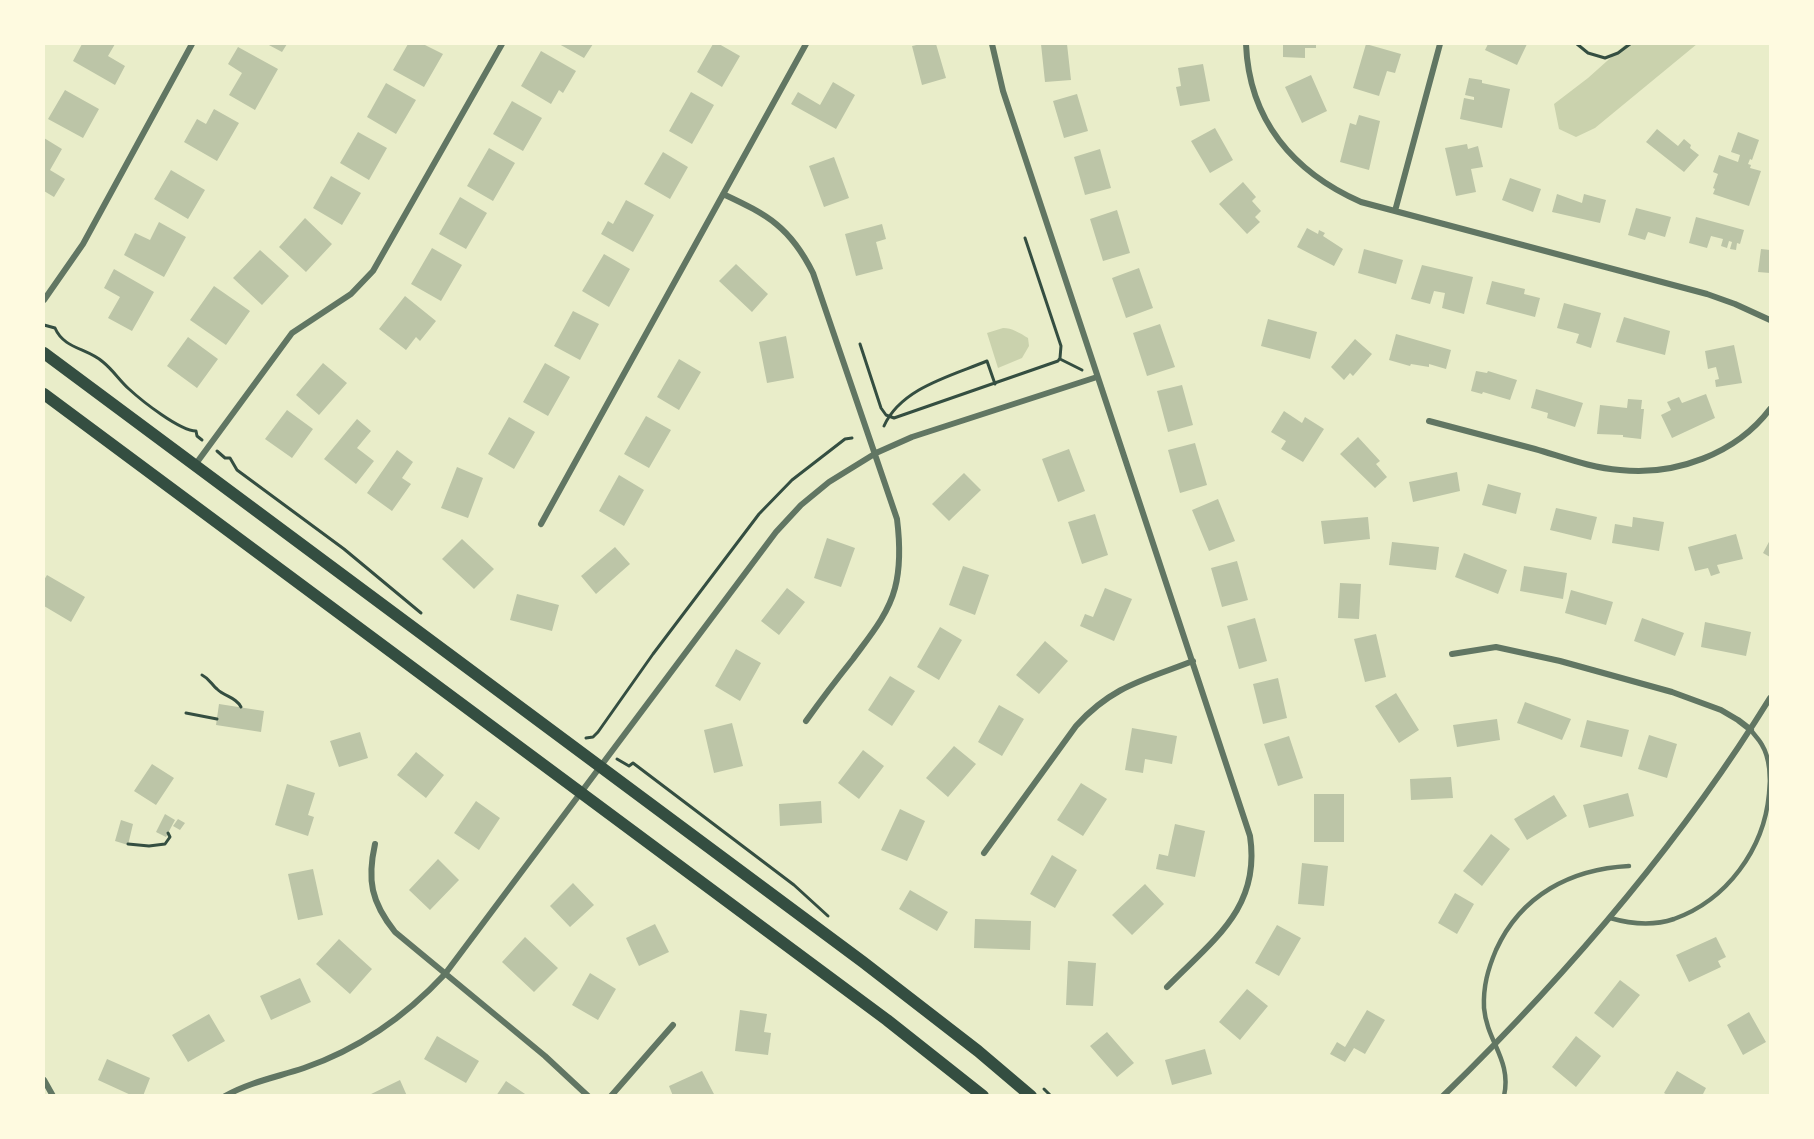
<!DOCTYPE html>
<style>
body{margin:0}
#map{position:relative;width:1814px;height:1139px;overflow:hidden;background:#e9edc9;font-family:"DejaVu Sans",sans-serif}
canvas{display:block}
.frame{position:absolute;inset:0;border:45px solid #fefae0;pointer-events:none}
</style>
<div id="map">
<canvas width="1814" height="1139"></canvas>
<div class="frame"></div>
</div>
<script>
const ctx = document.querySelector('canvas').getContext('2d');
ctx.lineJoin = 'round';
function fill(path, color) {
  ctx.fillStyle = color;
  ctx.fill(path, 'evenodd');
}
function trace(path, color, width, dash) {
  ctx.strokeStyle = color;
  ctx.lineWidth = width;
  ctx.lineCap = dash ? 'butt' : 'round';
  ctx.setLineDash(dash || []);
  ctx.stroke(path);
}
fill(new Path2D(`
 M1626,44H1697L1595,128L1576,137L1559,129L1554,104L1588,78Z
 M1003,328C1012,328 1020,333 1028,338L1029,346L1022,358L998,368L987,333Z`), '#cad2ad');
fill(new Path2D(`
 M82,44H115L108,56L125,66L115,85L73,61Z
 M267,44H287L282,52Z
 M408,44H423L443,54L424,87L393,70Z
 M559,44H593L584,58Z
 M713,44H719L740,56L722,87L697,72Z
 M921,44H936L946,78L922,85L912,46Z
 M1041,44H1067L1071,80L1045,82Z
 M1283,44H1316V48H1305V58L1283,57Z
 M1366,44L1401,54L1395,73L1387,71L1379,96L1353,88Z
 M1488,44H1527L1517,65L1485,50Z
 M238,47L278,69L255,110L229,95L242,73L228,64Z
 M541,51L576,71L563,93L559,90L551,104L521,86Z
 M1203,64L1210,101L1180,106L1176,87L1181,86L1178,68Z
 M1311,75L1327,111L1302,123L1285,87Z
 M1469,78L1482,80V83L1510,89L1502,128L1460,119L1464,98L1474,100V97L1465,95Z
 M833,82L855,95L836,129L791,104L798,92L820,105Z
 M386,83L416,100L396,134L367,117Z
 M65,90L99,109L83,138L48,119Z
 M691,92L714,105L692,144L669,131Z
 M1077,94L1088,131L1064,138L1053,101Z
 M512,101L542,118L523,151L493,134Z
 M214,109L239,123L217,161L184,142L197,119L206,124Z
 M1359,115L1380,121L1369,170L1340,162L1350,123L1356,125Z
 M1215,128L1233,160L1210,173L1191,141Z
 M1657,129L1678,146L1684,139L1691,145L1690,148L1699,155L1684,172L1646,142Z
 M358,132L387,148L369,180L340,163Z
 M1738,132L1759,140L1752,160L1750,159L1748,164L1751,165L1750,168L1761,171L1749,206L1713,194L1715,189L1713,188L1718,174L1713,172L1719,155L1738,162L1740,155L1731,152Z
 M44,138L62,149L50,170L65,179L54,197L44,191Z
 M1467,144L1468,149L1478,146L1483,167L1471,169L1476,192L1456,196L1445,148Z
 M489,148L515,163L493,201L467,186Z
 M1100,149L1111,188L1085,195L1074,157Z
 M663,152L688,167L670,199L644,184Z
 M834,157L849,198L824,207L809,166Z
 M171,170L205,190L188,219L154,199Z
 M331,176L361,193L342,225L313,208Z
 M1510,178L1541,189L1533,212L1502,200Z
 M1243,182L1256,197L1252,201L1261,211L1255,217L1260,222L1247,234L1219,204Z
 M1557,194L1582,203L1584,194L1606,200L1600,223L1552,212Z
 M460,197L487,213L466,249L439,234Z
 M626,200L654,215L633,252L601,234L608,221L613,224Z
 M1636,208L1671,217L1665,237L1648,232L1645,240L1628,235Z
 M1117,210L1130,253L1103,261L1090,219Z
 M1696,217L1744,230L1740,244L1737,243L1736,250L1730,249L1732,242L1729,241L1727,248L1721,246L1723,239L1711,236L1707,248L1689,243Z
 M305,218L332,244L306,272L279,247Z
 M159,222L186,237L164,277L124,255L135,233L150,240Z
 M882,224L886,239L876,242L883,269L856,276L845,234Z
 M1307,228L1318,234L1319,230L1325,233L1323,236L1343,249L1334,266L1297,247Z
 M432,248L462,265L441,301L411,284Z
 M1364,249L1403,260L1396,284L1358,273Z
 M1761,249L1770,250V273L1758,272Z
 M260,250L289,276L262,305L233,278Z
 M604,254L630,269L609,307L582,291Z
 M736,264L768,294L752,312L719,281Z
 M1422,265L1473,277L1464,314L1442,308L1445,293L1434,291L1430,304L1411,299Z
 M1139,268L1153,308L1126,318L1112,278Z
 M114,269L154,292L132,331L108,318L120,297L104,288Z
 M1492,281L1525,289L1524,294L1540,298L1535,317L1486,304Z
 M214,286L250,311L226,345L190,320Z
 M405,296L436,321L420,341L416,337L406,350L379,329Z
 M1564,303L1601,313L1591,348L1576,343L1579,334L1557,328Z
 M573,311L599,324L580,360L554,346Z
 M1624,317L1670,331L1665,355L1616,342Z
 M1268,319L1317,332L1310,359L1261,346Z
 M1160,324L1175,367L1147,376L1133,333Z
 M1396,334L1451,350L1446,369L1429,364V367L1411,364L1410,366L1389,360Z
 M786,336L794,378L767,383L759,342Z
 M188,337L218,359L197,388L167,366Z
 M1355,339L1372,354L1353,376L1350,373L1344,380L1331,367Z
 M1734,345L1742,383L1716,387L1715,380L1719,379L1716,367L1708,369L1705,351Z
 M679,359L701,372L679,410L657,397Z
 M323,363L347,383L319,415L296,395Z
 M545,363L570,377L548,416L523,402Z
 M1476,371L1487,373L1488,371L1517,380L1510,400L1483,392L1482,394L1471,391Z
 M1182,385L1193,425L1168,432L1157,391Z
 M1536,389L1583,403L1575,427L1547,418L1548,413L1531,408Z
 M1706,394L1715,418L1672,438L1661,415L1671,410L1667,402L1679,397L1682,403Z
 M1628,399L1642,400L1641,409H1644L1641,439L1623,437V435L1597,434L1600,405L1627,408Z
 M287,410L313,429L292,458L265,439Z
 M1284,411L1302,423L1305,417L1324,429L1303,462L1281,449L1286,441L1271,432Z
 M646,416L671,430L649,468L624,454Z
 M509,417L535,432L514,469L488,454Z
 M357,419L371,431L357,448L374,461L356,484L324,459Z
 M1358,437L1380,461L1376,464L1387,477L1375,488L1340,454Z
 M1195,443L1207,485L1180,493L1168,450Z
 M1069,449L1085,491L1058,502L1042,459Z
 M397,450L413,462L402,478L411,484L392,511L367,493Z
 M457,467L483,478L468,518L441,508Z
 M1457,472L1460,491L1413,502L1409,482Z
 M964,473L981,490L949,521L932,504Z
 M619,475L644,490L624,526L599,511Z
 M1488,484L1521,493L1516,514L1482,505Z
 M1218,499L1235,541L1209,551L1192,510Z
 M1556,508L1597,517L1591,540L1550,530Z
 M1095,514L1108,555L1082,564L1068,522Z
 M1368,517L1370,539L1324,544L1321,521Z
 M1633,517L1664,522L1659,551L1612,543L1615,524L1632,527Z
 M1736,534L1743,559L1717,565L1720,573L1711,576L1708,568L1695,571L1688,547Z
 M827,538L855,548L841,587L814,578Z
 M462,539L494,569L474,589L442,559Z
 M1770,540V557L1763,553Z
 M1392,542L1439,547L1436,570L1389,565Z
 M615,547L630,564L596,594L581,576Z
 M1464,553L1507,570L1498,594L1455,577Z
 M1237,561L1248,600L1222,607L1211,568Z
 M963,566L989,575L975,615L949,605Z
 M1524,566L1567,573L1563,599L1520,591Z
 M47,575L85,597L71,622L44,606V580Z
 M1340,583L1361,584L1359,619L1338,618Z
 M787,588L805,602L779,635L761,621Z
 M1105,588L1132,599L1114,641L1080,626L1085,614L1093,617Z
 M1571,590L1613,602L1606,625L1565,613Z
 M517,594L559,605L552,631L510,620Z
 M1255,618L1267,661L1239,669L1227,626Z
 M1642,618L1684,633L1675,656L1634,641Z
 M1705,622L1751,632L1746,656L1701,647Z
 M940,627L962,640L939,680L917,667Z
 M1376,634L1386,677L1365,682L1354,639Z
 M1045,641L1068,661L1039,694L1016,675Z
 M736,649L761,663L740,701L715,686Z
 M890,676L915,691L892,726L868,710Z
 M1278,678L1287,718L1263,724L1253,684Z
 M1396,693L1419,730L1399,743L1375,706Z
 M1525,702L1571,719L1562,740L1517,723Z
 M219,704L264,711L261,732L216,725Z
 M999,705L1024,719L1002,756L978,742Z
 M1497,719L1500,740L1457,747L1453,725Z
 M1587,720L1629,730L1622,757L1580,747Z
 M732,723L743,766L714,773L704,730Z
 M1132,728L1177,736L1172,764L1145,759L1143,773L1125,770Z
 M360,732L368,758L339,767L330,741Z
 M1649,735L1677,744L1667,778L1638,769Z
 M1289,736L1303,778L1278,786L1264,744Z
 M954,746L976,764L948,797L926,778Z
 M863,750L884,766L859,799L838,783Z
 M416,752L444,775L426,798L397,775Z
 M152,764L174,778L156,805L134,791Z
 M1451,777L1453,798L1411,800L1410,779Z
 M1081,783L1107,799L1083,836L1057,820Z
 M287,784L315,793L308,815L314,817L308,836L275,825Z
 M1628,793L1634,816L1589,828L1583,805Z
 M1314,794H1344V842H1314Z
 M1554,795L1567,816L1527,840L1514,819Z
 M476,801L500,818L479,850L454,833Z
 M821,801L822,823L780,826L779,804Z
 M900,809L925,821L907,861L881,850Z
 M165,814L175,820L166,837L156,832Z
 M178,819L185,823L180,830L173,826Z
 M121,820L133,824L128,845L115,841Z
 M1175,824L1205,831L1195,877L1156,869L1159,854L1168,856Z
 M1491,834L1510,849L1482,886L1463,871Z
 M1052,855L1077,870L1055,908L1030,894Z
 M438,859L459,880L430,910L409,890Z
 M1302,863L1328,866L1324,906L1298,904Z
 M313,869L323,915L298,920L288,874Z
 M573,883L594,905L570,927L550,906Z
 M1145,884L1164,904L1132,935L1112,915Z
 M910,890L948,912L937,931L899,909Z
 M1455,893L1474,904L1457,934L1438,923Z
 M975,919L1031,921L1030,950L974,948Z
 M655,924L669,952L639,966L626,938Z
 M1277,925L1301,938L1279,976L1255,963Z
 M525,937L558,968L534,992L502,962Z
 M1716,937L1726,957L1718,961L1721,967L1689,982L1676,955Z
 M339,939L372,969L350,994L316,964Z
 M1068,961L1096,963L1093,1006L1066,1005Z
 M590,973L616,989L598,1020L572,1005Z
 M300,978L311,1002L271,1020L260,996Z
 M1620,980L1640,995L1613,1028L1594,1013Z
 M1247,989L1268,1006L1240,1040L1219,1022Z
 M740,1010L767,1014L764,1032L771,1033L768,1055L735,1051Z
 M1367,1010L1385,1020L1365,1054L1354,1048L1345,1062L1330,1054L1337,1042L1345,1047Z
 M1749,1012L1766,1042L1743,1055L1727,1025Z
 M209,1014L225,1041L188,1062L172,1035Z
 M1107,1032L1134,1063L1117,1077L1090,1046Z
 M437,1036L479,1061L466,1083L424,1059Z
 M1576,1036L1601,1056L1576,1087L1552,1067Z
 M1205,1049L1212,1074L1172,1085L1165,1060Z
 M107,1059L150,1078L143,1096H133L98,1080Z
 M702,1071L715,1096H673L669,1086Z
 M1677,1071L1706,1088L1702,1096H1669L1664,1093Z
 M400,1080L407,1096H367Z
 M506,1081L528,1096H496Z`), '#bcc5a7');
trace(new Path2D(`
 M1577,44L1588,53L1605,58L1618,53L1630,44
 M44,325L55,328C64,349 87,348 103,362C113,370 120,381 129,389C142,401 180,431 196,431L197,436L202,440
 M860,344L881,408L886,415L894,418L1058,361L1060,358L1061,346L1025,238
 M1060,359L1082,370
 M884,426C901,388 951,376 987,361L995,384
 M217,451L225,458H230L237,470L344,549L421,613
 M202,675C210,679 211,684 217,689C225,697 236,697 241,707
 M186,713L217,719
 M586,738L593,737L598,732L653,654L759,514L792,480L845,439L852,438
 M617,759L629,766L633,763L794,885L828,916
 M128,844L149,846L165,844L170,837L168,833
 M1044,1089L1051,1096`), '#344e41', 3);
trace(new Path2D(`
 M1610,918C1631,924 1653,926 1674,919C1727,900 1764,849 1769,794C1771,779 1770,758 1762,745C1759,739 1754,735 1751,730
 M1504,1096C1512,1060 1487,1042 1484,1008C1483,986 1488,969 1496,950C1521,895 1571,869 1629,866`), '#617663', 4.5);
trace(new Path2D(`
 M992,44L1003,91L1250,836C1261,908 1213,940 1167,987
 M1246,44C1249,120 1293,172 1361,202L1707,294L1735,304L1770,320
 M723,194C768,215 790,227 813,273L897,519C900,543 901,565 895,588C888,615 869,637 853,659C837,679 821,700 806,721
 M1395,211L1440,44
 M44,300L83,244L192,44
 M1429,421C1464,430 1500,440 1535,449C1563,457 1591,468 1620,470C1675,476 1736,454 1770,409
 M195,465L292,333L351,294L373,271L502,44
 M541,524L806,44
 M1452,654L1496,647L1560,661L1672,692L1721,710L1738,720L1751,730
 M375,844C367,880 371,902 395,932L545,1056L588,1096
 M984,853L1076,726C1112,686 1144,680 1193,661
 M44,1080L53,1096
 M225,1096C250,1082 277,1077 304,1068C359,1049 405,1017 445,974L776,532L801,505L829,482L876,453L912,437L1097,377
 M611,1096L673,1025
 M1443,1096C1567,975 1679,845 1770,698`), '#617663', 6);
trace(new Path2D(`
 M44,353L863,962L978,1051L1031,1096
 M44,394L887,1020L983,1096`), '#344e41', 12);
</script>
